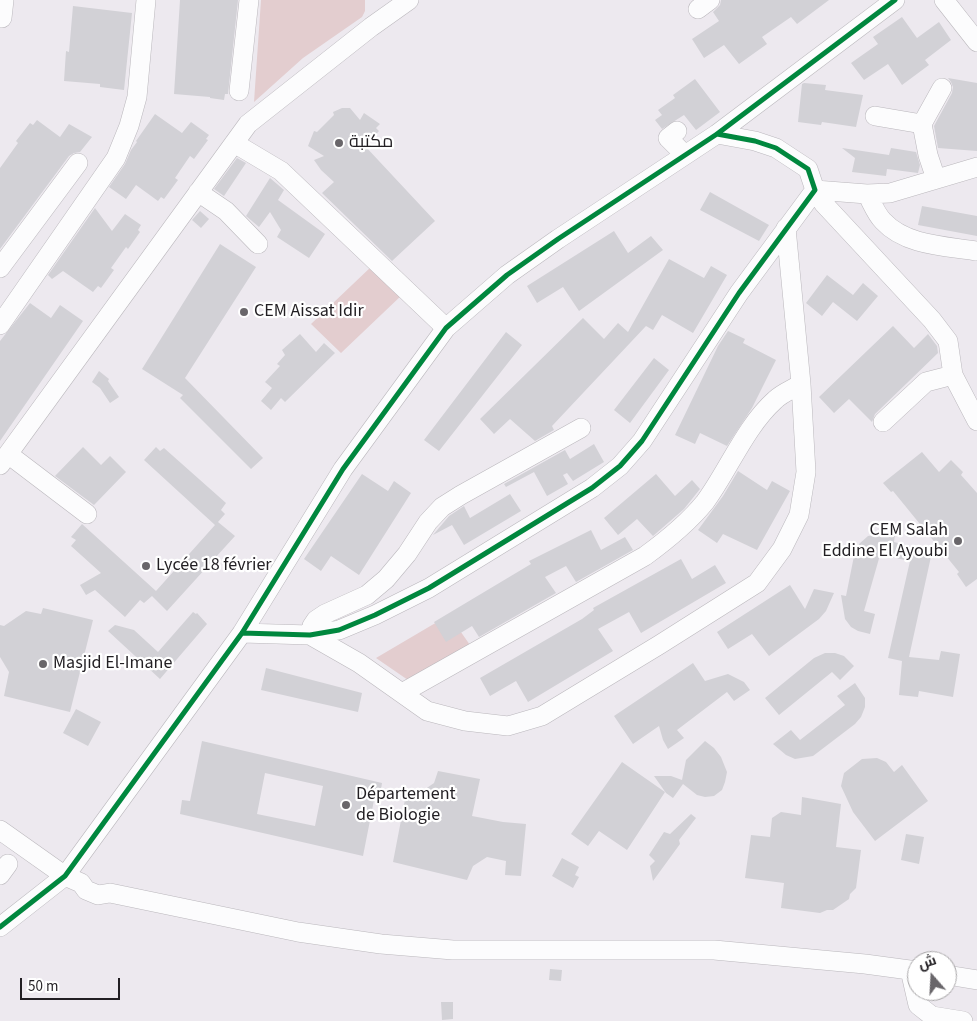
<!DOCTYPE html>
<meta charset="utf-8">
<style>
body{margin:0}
#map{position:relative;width:977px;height:1021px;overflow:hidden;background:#ede9ef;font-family:"Source Sans 3",Cairo,sans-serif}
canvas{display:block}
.north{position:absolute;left:907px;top:951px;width:50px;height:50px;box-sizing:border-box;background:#fff;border:1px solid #a7a5a7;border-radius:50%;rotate:341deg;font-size:14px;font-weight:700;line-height:20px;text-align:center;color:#221f23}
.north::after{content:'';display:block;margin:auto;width:18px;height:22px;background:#69666a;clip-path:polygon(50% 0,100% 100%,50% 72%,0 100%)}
.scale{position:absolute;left:20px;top:978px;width:100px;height:22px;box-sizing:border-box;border:2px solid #221f23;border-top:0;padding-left:6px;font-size:15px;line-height:18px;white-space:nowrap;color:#221f23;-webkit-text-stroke:4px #fff;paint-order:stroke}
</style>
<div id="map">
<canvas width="977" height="1021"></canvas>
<div class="north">ش</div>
<div class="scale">50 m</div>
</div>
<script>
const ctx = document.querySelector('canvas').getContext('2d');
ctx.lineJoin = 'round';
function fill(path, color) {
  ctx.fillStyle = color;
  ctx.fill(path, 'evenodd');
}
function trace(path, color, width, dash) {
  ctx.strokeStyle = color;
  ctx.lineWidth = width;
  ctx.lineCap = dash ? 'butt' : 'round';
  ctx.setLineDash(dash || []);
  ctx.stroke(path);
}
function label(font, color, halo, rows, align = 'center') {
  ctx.font = font + ' "Source Sans 3",Cairo,sans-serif';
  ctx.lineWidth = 4.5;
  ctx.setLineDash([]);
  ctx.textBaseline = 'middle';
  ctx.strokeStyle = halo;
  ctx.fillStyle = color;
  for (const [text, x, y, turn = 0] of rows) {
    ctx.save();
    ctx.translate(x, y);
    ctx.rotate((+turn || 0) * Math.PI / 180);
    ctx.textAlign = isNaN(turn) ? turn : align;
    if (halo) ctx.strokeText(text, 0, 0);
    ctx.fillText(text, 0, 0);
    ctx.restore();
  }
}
fill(new Path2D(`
 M261,0H365V11L362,17L303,58L254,102Z
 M373,265L403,294L341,353L311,324Z
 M449,615L470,645L408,680L376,658Z`), '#e3cdcf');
fill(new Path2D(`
 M180,0H238L228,94H225L224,100L210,98V97L174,94Z
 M721,0H829L797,24L791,17L762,37L767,44L739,64L724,45L704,58L692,39L719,21L713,12L720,5Z
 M73,6L132,13L124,90L100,87V84L64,81L66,51L69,52Z
 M902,17L917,38L939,22L951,40L925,60L929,65L902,85L888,64L864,80L851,63L878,44L873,37Z
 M948,78L977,83V151L938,148L934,126L952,93L953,87L951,82Z
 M695,79L720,112L696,130L684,115L662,129L655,120L662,115L658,110L675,98L673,95Z
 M804,83L826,85L825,90L863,95L856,127L822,122L821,125L798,122L802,84Z
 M342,108H350L360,120L364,113L380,124L376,128L379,131L365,146L435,221L392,261L322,193L334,182L321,170L314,160L324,156L308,146L314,131L317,132L334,115L333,112Z
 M155,114L182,133L191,122L209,135L206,139L208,140L194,159L190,156L175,178L178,180L164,199L161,197L158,201L136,185L126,199L109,187L125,164L131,150L137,142L136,141Z
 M37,120L60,137L69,124L92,137L80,152L74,153L69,156L0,249V168L18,143L16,141L30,123L33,125Z
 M842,148L889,155L891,148L916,152L920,165L918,173L887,169L886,176L852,172L855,158Z
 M237,158L246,163L224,196L214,189Z
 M270,178L284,190L278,200L325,234L309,258L277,237L281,230L270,212L259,227L246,216Z
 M710,192L769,225L759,241L700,210Z
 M922,206L977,216V236L918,225Z
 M95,208L112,231L125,214L141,225L138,230L140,232L128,249L126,247L111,268L114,270L101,288L98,286L93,292L63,271L52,279L48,275Z
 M200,211L209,219L201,228L192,220Z
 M614,231L628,253L651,236L663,250L579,311L563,287L537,303L527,286Z
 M220,244L256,267L185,378L263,458L251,469L180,398L183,395L142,369Z
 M669,259L704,278L711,266L727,275L693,333L662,315L653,330L646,326L552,426L554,430L535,441L510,419L494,434L480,419L583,318L604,339L618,323L628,332Z
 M827,275L853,295L863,283L878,296L857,321L833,302L822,316L806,303Z
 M30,303L51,318L60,305L83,321L0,441V341Z
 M893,326L914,348L928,334L937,346L938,353L875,414L872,422L849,399L834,413L819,397Z
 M728,331L745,339L743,343L776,360L752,408L727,446L700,433L695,444L675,435L718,346Z
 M506,332L522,345L439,451L424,440Z
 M300,334L316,352L324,343L335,353L285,402L281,398L271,410L261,401L272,388L265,382L280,366L277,364L285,355L282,350Z
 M654,358L669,370L630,423L614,410Z
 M99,371L109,379L108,381L119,397L110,403L100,388L92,382Z
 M594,444L604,462L573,481L567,473L563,475L568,484L547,496L534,472L506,487L504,484L565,450L570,459Z
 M83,447L101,465L110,456L126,472L94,505L55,476Z
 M156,447L160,451L164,448L226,503L221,510L225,514L218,522L235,536L167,611L152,596L144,603L140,600L125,617L95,590L86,595L80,585L101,573L71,546L76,540L71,537L82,524L156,591L215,525L144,460Z
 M922,452L939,472L951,460L963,472L961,475L977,493V579L966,587L957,574L959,572L893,491L891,492L883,483Z
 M738,471L767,490L772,481L790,491L757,550L723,534L717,543L698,530L723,496Z
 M362,474L388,491L394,481L411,493L359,575L331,556L321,571L304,559Z
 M656,474L675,496L692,480L700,489L684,509L653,536L637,519L618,535L604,518Z
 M510,494L521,511L464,545L452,525L433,535L449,516L464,506L470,518Z
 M591,530L601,550L625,537L633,550L576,582L566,566L545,577L556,593L479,637L472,626L446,642L434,622L531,564L529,561Z
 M881,534L895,535L894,542L932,552L909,657L939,660L941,651L960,654L953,697L919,691L918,697L899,695L902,661L888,658L910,561L880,555L864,611L875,614L870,634L858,631L851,627L845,619L841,595L846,596L855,551L859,544L868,536Z
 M681,559L692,579L715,565L726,583L641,633L629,612L598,629L613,651L528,702L516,681L490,696L480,678L582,619L594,610L593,608Z
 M790,585L805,609L814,589L834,593L826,611L819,619L769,656L752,634L728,649L717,632Z
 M43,608L93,620L70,712L4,696L9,672L0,657V625L4,626L26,611L41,614Z
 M193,612L196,614L197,613L207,624L160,679L108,631L115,625L134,630L158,652Z
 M825,653H835L844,656L854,666L840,680L832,672L779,715L765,698L814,658Z
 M693,663L705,681L728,674L744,682L750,690L734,701L727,692L677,730L684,738L668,749L663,740L659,726L633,744L614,716Z
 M266,668L362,693L358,712L261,690Z
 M855,683L865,698V707L861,717L855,724L813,756L795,759L786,755L773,744L791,730L800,740L845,705L837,696Z
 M76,709L101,722L88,746L63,733Z
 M202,741L382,783L380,796L375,795L363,856L180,814L182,800L190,801ZM265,773L323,786L315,826L257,814Z
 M705,741L714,748L721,757L727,772L725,782L722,790L714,796L705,797L697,795L683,784L673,798L666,793L654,776H671L682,780L686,760Z
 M877,758L886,762L894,772L902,765L928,801L875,841L853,812L841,786L844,773L862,759Z
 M622,762L665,792L627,850L599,831L588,846L571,834Z
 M438,771L480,779L472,816L503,822L526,824L521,876L505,875L506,861L487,857L473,866L467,880L393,862L407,789L421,792L434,783Z
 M802,797L841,804L836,847L861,850L856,888L850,894L849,899L833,910H827L820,913L781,908L784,883L745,878L751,835L770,837L772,818L781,812L801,815Z
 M691,814L696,818L679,840L680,844L653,881L650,866L655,861L649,855L664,832L670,834Z
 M906,834L924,837L919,864L901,860Z
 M562,858L579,867L575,875L579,877L573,888L552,876Z
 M550,969L562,970L561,981L549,980Z
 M441,1002H453V1019L442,1020Z`), '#d2d1d6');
const minor = new Path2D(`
 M944,0L977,42
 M698,9L710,0
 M0,18H2L4,0
 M239,91L249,0
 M875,116L922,124
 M677,131L668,138L685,155
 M234,143L281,171L446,328
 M936,179L928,155L922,124L942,88
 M815,190L824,204L932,320L948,341L953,375L977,421
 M815,190L867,194L890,193L977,167
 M198,192L226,211L258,244
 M867,194C872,203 876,214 883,221C906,246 946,246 977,251
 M0,268L78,163
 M0,325L116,158L129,126L137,97L146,0
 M883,422L926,382L953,375
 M581,428L461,495L442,507L428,522L407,554L386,579L367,595L325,614L316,620L312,626L310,635L359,663L427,711L465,721L508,726L542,716L659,645L757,583L782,549L799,515L806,472L801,384L786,228
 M8,454L87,514
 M0,465L248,124L371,27L409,0
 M242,633L310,635L339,630L375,615L429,588L592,488L620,466L642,441L739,293L815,190L808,169L776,148L755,141L717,134
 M402,693L645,556C667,540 688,523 705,502C728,471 745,427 775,400C782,393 793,389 801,384
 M0,830L65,876L81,883L86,890L98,895L110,893L298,932L381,944L453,950H714L865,964L917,971
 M0,875L8,864
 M0,927L65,876L242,633L343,469L446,328L507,275L558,239L717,134L895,0
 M910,970L918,1005L932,1016L963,1021
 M947,975L977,980`);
trace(minor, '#bab7bc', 20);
trace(minor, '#fcfcfd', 19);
trace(new Path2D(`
 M242,633L310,635L339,630L375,615L429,588L592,488L620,466L642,441L739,293L815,190L808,169L776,148L755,141L717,134
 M0,927L65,876L242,633L343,469L446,328L507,275L558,239L717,134L895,0`), '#00873e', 5);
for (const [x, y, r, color] of [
 [339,143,5,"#69666a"],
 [244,312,5,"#69666a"],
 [958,541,5,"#69666a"],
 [146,566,5,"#69666a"],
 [43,664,5,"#69666a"],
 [346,805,5,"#69666a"]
]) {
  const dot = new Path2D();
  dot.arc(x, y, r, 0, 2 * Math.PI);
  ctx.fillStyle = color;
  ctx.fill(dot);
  trace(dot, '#fff', 2);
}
label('18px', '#221f23', '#fff', [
 ["مكتبة",349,143],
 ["CEM Aissat Idir",254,312],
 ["CEM Salah",948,531,"right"],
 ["Eddine El Ayoubi",948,552,"right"],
 ["Lycée 18 février",156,566],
 ["Masjid El-Imane",53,664],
 ["Département",356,795],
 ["de Biologie",356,816]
], 'left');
</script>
